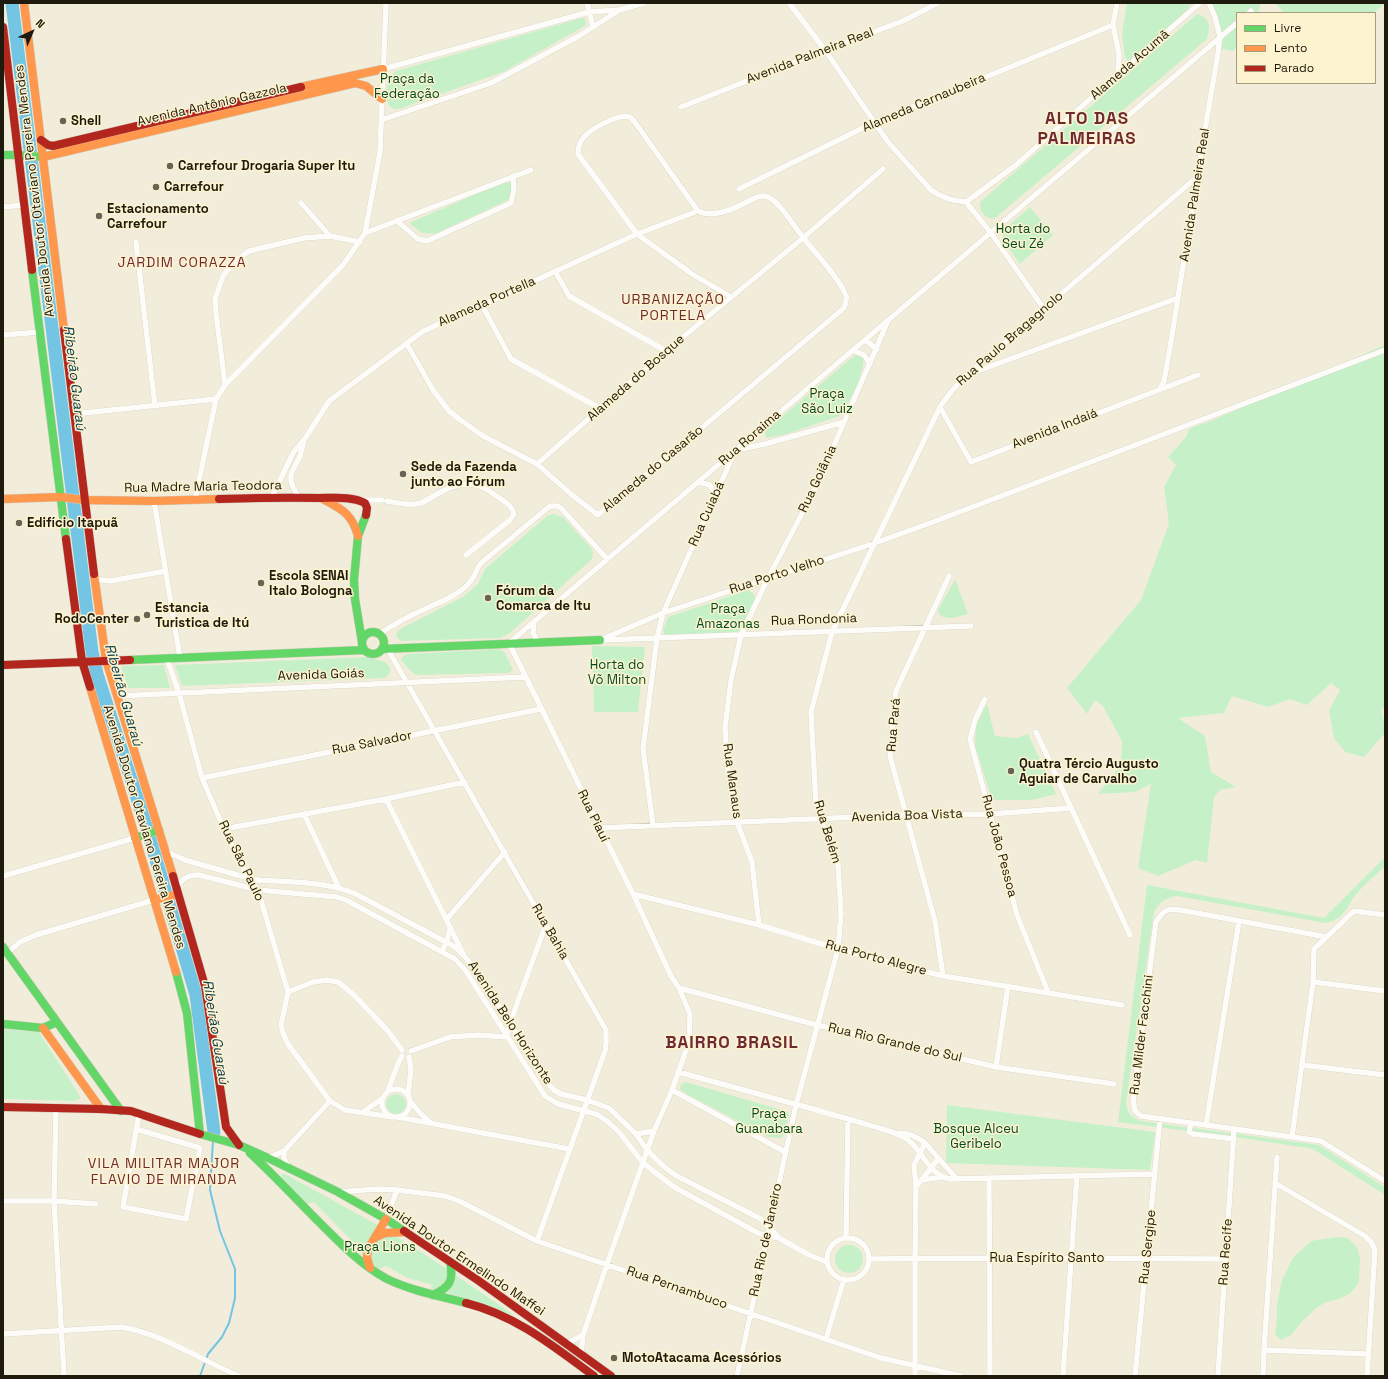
<!DOCTYPE html>
<meta charset="utf-8">
<style>
body{margin:0}
#map{position:relative;width:1388px;height:1379px;overflow:hidden;background:#f2edda;font-family:"Space Grotesk",sans-serif}
canvas{display:block}
.frame{position:absolute;inset:0;border:4px solid #1e1a0d;pointer-events:none}
.legend{position:absolute;left:1236px;top:12px;width:140px;height:72px;box-sizing:border-box;background:#fdf3cf;border:1px solid #a49c81;margin:0;padding:5px 7px;list-style:none;font-size:12px;color:#1e1a0d}
.legend li{display:flex;align-items:center;gap:8px;height:20px}
.legend b{width:20px;border:1px solid #a49c81}
.north{position:absolute;left:12px;top:12px;width:40px;height:40px;-webkit-text-stroke:3px #fdf3cf;paint-order:stroke;rotate:44deg;font-size:11px;font-weight:700;line-height:16px;text-align:center;color:#1e1a0d}
.north::after{content:'';display:block;margin:auto;width:14px;height:18px;background:#1e1a0d;clip-path:polygon(50% 0,100% 100%,50% 72%,0 100%)}
</style>
<div id="map">
<canvas width="1388" height="1379"></canvas>
<div class="frame"></div>
<ul class="legend">
<li><b style="height:5px;background:#63d668"></b>Livre</li>
<li><b style="height:5px;background:#ff974d"></b>Lento</li>
<li><b style="height:5px;background:#b3261e"></b>Parado</li>
</ul>
<div class="north">N</div>
</div>
<script>
const ctx = document.querySelector('canvas').getContext('2d');
ctx.lineJoin = 'round';
function fill(path, color) {
  ctx.fillStyle = color;
  ctx.fill(path, 'evenodd');
}
function trace(path, color, width, dash) {
  ctx.strokeStyle = color;
  ctx.lineWidth = width;
  ctx.lineCap = dash ? 'butt' : 'round';
  ctx.setLineDash(dash || []);
  ctx.stroke(path);
}
function label(font, color, halo, rows, align = 'center') {
  ctx.font = font + ' "Space Grotesk",sans-serif';
  ctx.lineWidth = 3;
  ctx.setLineDash([]);
  ctx.textBaseline = 'middle';
  ctx.strokeStyle = halo;
  ctx.fillStyle = color;
  for (const [text, x, y, turn = 0] of rows) {
    ctx.save();
    ctx.translate(x, y);
    ctx.rotate((+turn || 0) * Math.PI / 180);
    ctx.textAlign = isNaN(turn) ? turn : align;
    if (halo) ctx.strokeText(text, 0, 0);
    ctx.fillText(text, 0, 0);
    ctx.restore();
  }
}
fill(new Path2D(`
 M1127,3H1192L1187,10L1131,61L1127,60L1125,57L1122,34Z
 M1211,3H1261L1258,13H1237V47L1235,48L1234,51L1226,50L1213,45L1218,27Z
 M1275,3H1385V4L1373,13H1284Z
 M1197,14C1210,18 1211,27 1207,39L994,219C985,218 979,212 980,202Z
 M582,18L585,19L586,22L585,26L503,72L399,109H393C382,102 386,78 396,71Z
 M504,182L512,183L510,199L435,234L422,233L409,223Z
 M1030,207L1053,235L1020,264L1003,240V230Z
 M1385,345V707L1381,710L1385,725V733L1364,757L1345,752L1334,738L1329,710L1340,690L1331,683L1307,705L1290,699L1268,707L1232,696L1224,713L1178,718L1205,736L1211,772L1236,787L1220,790L1214,797L1207,863L1196,860L1158,876L1138,868L1151,784L1135,792L1098,794L1121,765L1122,741L1103,706L1095,700L1087,714L1067,688L1141,600L1169,524L1164,487L1176,465L1168,457L1186,437L1189,429L1213,420Z
 M855,355L863,357C867,370 848,405 840,416L786,434L767,438L765,436L766,430Z
 M553,514L563,517L591,548L593,552L592,559L510,633L500,638L402,641L398,639L396,635L398,630L463,597L478,584L485,569L547,516Z
 M955,579L968,614C959,616 947,622 939,614L938,610Z
 M748,590L753,593L756,599L750,616L739,633L665,635L663,630L668,617Z
 M592,646L645,647L638,712H594Z
 M500,649L505,653L513,670L509,673L416,675L410,670L401,660L402,657L407,654Z
 M368,657L385,662L390,667V672L385,678L182,686L175,665Z
 M164,665L170,688H128L121,666Z
 M987,704L995,736L1017,738L1028,734L1056,794L1032,800H992L975,745L976,725Z
 M1383,859H1385V866C1377,874 1368,881 1360,890C1347,903 1347,919 1326,923L1177,896C1165,898 1160,902 1154,912L1126,1103C1128,1114 1131,1117 1141,1121L1319,1145L1385,1187V1195L1313,1149L1242,1138L1118,1122L1147,885L1324,918Z
 M3,1029L39,1032L81,1098L75,1101L3,1099Z
 M686,1082L788,1112L789,1116L782,1138L768,1137L683,1092L680,1089L681,1084Z
 M386 1104a10 10 0 1 1 20 0a10 10 0 1 1-20 0Z
 M947,1105L1155,1132L1150,1170L946,1163Z
 M282,1174H285L374,1223L426,1255L514,1315C489,1313 474,1301 452,1294C445,1292 437,1291 430,1289L433,1285L408,1278L386,1266L379,1269L359,1252L354,1243L314,1202L307,1204L282,1178Z
 M1337,1237L1348,1238L1357,1247L1360,1258L1359,1282L1351,1293L1339,1299L1327,1302L1317,1307L1300,1324L1291,1335L1281,1340L1275,1335L1277,1317V1304L1282,1280L1293,1258L1311,1241Z
 M835 1259a14 14 0 1 1 28 0a14 14 0 1 1-28 0Z`), '#c6f1c8');
trace(new Path2D(`
 M200,1376L208,1354L222,1337L229,1323L235,1298V1269L220,1231L210,1190L213,1140`), '#73c5e3', 2);
trace(new Path2D(`
 M12,3L92,652L97,674L147,829L196,995L214,1132`), '#73c5e3', 13);
const street = new Path2D(`
 M587,3L593,27
 M789,3L825,50L888,142L931,190C942,198 953,201 966,202
 M1117,3L1113,25L1119,54L1118,74
 M1249,13L1251,11
 M383,69L589,12L619,10L644,3
 M681,107L825,50L903,21L938,3
 M381,120L491,83L579,36L618,11
 M739,189L873,123L1113,25
 M966,202L1016,165L1118,74L1200,3
 M966,202L991,233L1044,309
 M301,203L330,236
 M3,207L24,205
 M397,221L418,239L427,241L511,203L514,190L513,176
 M365,233L531,170
 M136,242L155,406
 M555,271L569,296L666,351
 M482,305L511,359L601,409
 M3,335L40,332
 M865,340L877,349
 M407,344L433,390L449,411L459,419L483,436L537,464L572,495L598,515L844,308C846,303 847,301 846,296C841,280 814,252 803,237C795,228 789,217 781,208C777,203 771,197 764,196C758,195 750,201 745,203C732,210 711,218 698,211L634,121C633,120 631,117 629,117C620,113 593,128 586,135C580,140 578,147 578,154L637,234L692,274L731,297
 M853,350L864,355L870,364
 M972,373L1178,298
 M225,385L216,313L215,299L223,276L234,262L249,251L304,238L330,236L360,242
 M1160,389L1164,381L1170,348L1197,177L1218,53L1220,37L1215,17L1209,3
 M940,407L971,462L1198,375
 M74,414L216,399
 M736,450L765,444L844,422
 M537,464L666,351L803,238L883,169
 M698,482L710,485L715,495
 M272,497L293,453L306,437L329,401L422,332L457,315L482,305L637,234L698,211
 M299,498L293,487L291,481V474L300,456L304,441
 M195,500L216,399L225,385L343,265L365,233L380,152L386,3
 M359,500H382
 M154,501L180,658
 M387,501C398,503 409,506 421,503C429,500 435,495 443,491C453,485 470,481 482,487C487,489 492,493 498,497C505,502 512,505 514,514L510,520L466,555
 M95,579L110,581L166,571
 M534,622L533,633L538,642
 M379,634C393,625 409,616 425,609C441,601 458,596 470,582C475,577 476,569 481,563L550,506H557L561,508L607,559
 M600,640L663,613L875,543L933,522L1385,350
 M603,640L971,626
 M383,641L606,1030V1044L605,1051L537,1241
 M167,659L179,693L202,778L224,829L248,878L258,890L288,992L281,1025L283,1033L288,1044L330,1101L345,1110L392,1117
 M117,696L525,677
 M985,699L975,720L970,739L1017,915L1048,992
 M1036,732L1130,935
 M202,778L541,709
 M386,799L463,953
 M304,814L339,888
 M653,825L643,749L657,638L663,613L735,451
 M599,828L906,815L990,814L1071,808
 M224,829L386,799L465,782
 M165,851L185,860L248,878L258,880C290,882 326,881 356,894L455,947L464,956L475,968L550,1086L554,1090L561,1094L587,1100L609,1108L636,1134L647,1150L662,1165L675,1175L761,1219L779,1238L809,1255L827,1262
 M3,876L135,838
 M176,887C183,879 188,874 199,875L258,890L337,897L346,900L455,959L466,971L545,1096L558,1104L596,1114L607,1121L619,1132L643,1163L674,1187L758,1233L767,1236L779,1238
 M633,894L759,925L838,949L943,976L1122,1005
 M446,920L505,852
 M759,925L752,862L737,822L728,774L725,728L731,680L741,635L768,578L815,489L888,321
 M1327,937L1180,910C1166,908 1163,911 1156,922L1133,1099L1135,1111L1141,1116L1321,1141L1385,1181
 M442,952L448,937L450,928
 M7,953L20,942L36,935L154,900
 M943,976L935,921L890,756L896,691L949,576
 M1313,982L1385,991
 M679,988L817,1025L996,1067L1114,1084
 M288,992L313,982L327,980L338,982L354,995L388,1031L402,1050
 M411,1051L450,1037L478,1035L507,1037L510,1023L546,924
 M1302,1065L1385,1075
 M996,1067L1008,986
 M678,1072C723,1084 768,1097 813,1109C833,1115 853,1120 872,1126C882,1129 892,1131 901,1136C923,1145 923,1172 950,1179L1155,1174
 M382 1103a14 14 0 1 1 28 0a14 14 0 1 1-28 0Z
 M672,1090L785,1152
 M387,1093L399,1061L402,1056
 M408,1096L411,1069L409,1057
 M410,1101L421,1114L431,1123
 M56,1108L54,1201L64,1376
 M363,1112L383,1098
 M397,1117L569,1149
 M1191,1123L1189,1132L1193,1134L1234,1139
 M1206,1125L1239,921
 M136,1129L200,1148L186,1219L123,1207L139,1114
 M900,1133C910,1133 917,1137 925,1143L957,1179
 M636,1134L654,1131
 M1292,1137L1313,982L1314,949L1354,911L1385,915
 M284,1151V1158L288,1167
 M268,1158L284,1151L330,1101
 M989,1178L990,1376
 M922,1180L943,1177
 M1275,1183L1365,1236L1371,1242L1375,1250L1367,1376
 M916,1187L938,1159
 M339,1192L377,1189L397,1190L445,1196L459,1201L537,1241L881,1358L961,1376
 M3,1201H54L96,1204
 M386,1219L397,1190
 M846,1238L848,1119
 M827 1259a21 21 0 1 1 42 0a21 21 0 1 1-42 0Z
 M869,1259L989,1258L1226,1259
 M3,1334L122,1327C162,1334 201,1360 239,1376
 M826,1339L844,1279
 M566,1344L583,1335
 M1264,1350L1368,1354
 M581,1355L583,1335L607,1264L654,1131L672,1090L689,1042L690,1014L679,988L671,976L633,894L509,643L1237,23
 M737,1376L796,1105L838,949L841,913L838,865L816,805L811,712L832,632L940,407C948,395 957,384 968,374L1197,177
 M915,1376V1258L916,1187L914,1165L925,1143
 M1063,1376L1077,1175
 M1135,1376L1160,1119
 M1218,1376L1234,1129
 M1263,1376L1264,1350L1277,1157`);
const fast = new Path2D(`
 M3,155H18
 M18,155L43,157
 M32,270L66,539
 M362 643a11 11 0 1 1 22 0a11 11 0 1 1-22 0Z
 M362,642L355,599L354,580L358,536L366,515
 M382,649L600,640
 M130,660L364,650
 M135,838L159,830
 M3,947L121,1111
 M176,972L187,1013L200,1134L239,1145L268,1158L338,1192L386,1219L404,1231
 M3,1024L43,1028L57,1022
 M250,1153C274,1175 296,1199 319,1222C340,1243 361,1265 387,1279C412,1291 440,1296 466,1303
 M433,1295C450,1287 454,1281 450,1262`);
const slow = new Path2D(`
 M24,3L64,330
 M301,87L383,69
 M43,157L355,83L366,86L382,99
 M3,499L61,497L84,500L154,501L219,499
 M323,499C342,509 352,514 358,536
 M94,574L106,660L173,876
 M90,687L176,972
 M154,900L178,894
 M43,1028L101,1109
 M376,1237L385,1233L406,1232
 M370,1268L367,1258L368,1249L386,1219`);
const jam = new Path2D(`
 M3,27L32,270
 M41,140L48,145L53,146L301,87
 M64,330L94,574
 M219,499C252,498 285,497 319,498C334,498 351,496 365,503L367,508L366,515
 M66,539L82,661L90,687
 M3,665L130,660
 M173,876L205,986L226,1127L239,1145
 M3,1107L101,1109L131,1111L200,1134
 M404,1231L479,1281L611,1376
 M466,1303C517,1316 553,1346 594,1376`);
trace(street, '#cecbbb', 6);
trace(fast, '#cecbbb', 9);
trace(slow, '#cecbbb', 9);
trace(jam, '#cecbbb', 9);
trace(street, '#fdfcf9', 5.5);
trace(fast, '#63d668', 8);
trace(slow, '#ff974d', 8);
trace(jam, '#b3261e', 8);
for (const [x, y, r, color] of [
 [63,121,4,"#686455"],
 [170,166,4,"#686455"],
 [156,187,4,"#686455"],
 [99,216,4,"#686455"],
 [403,474,4,"#686455"],
 [19,523,4,"#686455"],
 [261,583,4,"#686455"],
 [488,598,4,"#686455"],
 [147,615,4,"#686455"],
 [137,619,4,"#686455"],
 [1011,771,4,"#686455"],
 [614,1358,4,"#686455"]
]) {
  const dot = new Path2D();
  dot.arc(x, y, r, 0, 2 * Math.PI);
  ctx.fillStyle = color;
  ctx.fill(dot);
  trace(dot, '#fdf3cf', 1.5);
}
label('13px', '#1e1a0d', '#fdf3cf', [
 ["Avenida Palmeira Real",810,56,-21],
 ["Alameda Acumã",1130,65,-41],
 ["Alameda Carnaubeira",924,103,-23],
 ["Avenida Antônio Gazzola",212,105,-13],
 ["Avenida Doutor Otaviano Pereira Mendes",35,191,-97],
 ["Avenida Palmeira Real",1195,195,-81],
 ["Alameda Portella",487,302,-24],
 ["Rua Paulo Bragagnolo",1010,339,-41],
 ["Alameda do Bosque",636,378,-41],
 ["Avenida Indaiá",1055,429,-21],
 ["Rua Roraima",750,438,-41],
 ["Alameda do Casarão",653,469,-40],
 ["Rua Goiânia",818,479,-65],
 ["Rua Madre Maria Teodora",203,487,-1],
 ["Rua Cuiabá",707,514,-66],
 ["Rua Porto Velho",777,575,-18],
 ["Rua Rondonia",814,620,-2],
 ["Avenida Goiás",321,675,-2],
 ["Rua Pará",894,725,-85],
 ["Rua Salvador",372,743,-11],
 ["Rua Manaus",732,781,82],
 ["Rua Piauí",593,816,64],
 ["Avenida Boa Vista",907,816,-2],
 ["Avenida Doutor Otaviano Pereira Mendes",144,827,73],
 ["Rua Belém",827,832,73],
 ["Rua João Pessoa",999,846,75],
 ["Rua São Paulo",241,861,64],
 ["Rua Bahia",550,932,60],
 ["Rua Porto Alegre",876,958,15],
 ["Avenida Belo Horizonte",510,1023,57],
 ["Rua Milder Facchini",1142,1035,-83],
 ["Rua Rio Grande do Sul",895,1043,13],
 ["Rua Rio de Janeiro",766,1240,-78],
 ["Rua Sergipe",1148,1247,-84],
 ["Rua Recife",1226,1252,-86],
 ["Avenida Doutor Ermelindo Maffei",459,1256,34],
 ["Rua Espírito Santo",1047,1258],
 ["Rua Pernambuco",677,1288,19]
]);
label('13px', '#004a23', '#fdf3cf', [
 ["Praça da",407,79],
 ["Federação",407,94],
 ["Horta do",1023,229],
 ["Seu Zé",1023,244],
 ["Praça",827,394],
 ["São Luiz",827,409],
 ["Praça",728,609],
 ["Amazonas",728,624],
 ["Horta do",617,665],
 ["Võ Milton",617,680],
 ["Praça",769,1114],
 ["Guanabara",769,1129],
 ["Bosque Alceu",976,1129],
 ["Geribelo",976,1144],
 ["Praça Lions",380,1247]
]);
label('bold 13px', '#1e1a0d', '#fdf3cf', [
 ["Shell",71,121],
 ["Carrefour Drogaria Super Itu",178,166],
 ["Carrefour",164,187],
 ["Estacionamento",107,209],
 ["Carrefour",107,224],
 ["Sede da Fazenda",411,467],
 ["junto ao Fórum",411,482],
 ["Edifício Itapuã",27,523],
 ["Escola SENAI",269,576],
 ["Italo Bologna",269,591],
 ["Fórum da",496,591],
 ["Comarca de Itu",496,606],
 ["Estancia",155,608],
 ["Turistica de Itú",155,623],
 ["RodoCenter",129,619,"right"],
 ["Quatra Tércio Augusto",1019,764],
 ["Aguiar de Carvalho",1019,779],
 ["MotoAtacama Acessórios",622,1358]
], 'left');
ctx.letterSpacing = '1px';
label('14px', '#6f2935', '#fdf3cf', [
 ["JARDIM CORAZZA",182,263],
 ["URBANIZAÇÃO",673,300],
 ["PORTELA",673,316],
 ["VILA MILITAR MAJOR",164,1164],
 ["FLAVIO DE MIRANDA",164,1180]
]);
ctx.letterSpacing = '0px';
label('italic 14px', '#073c50', '#fdf3cf', [
 ["Ribeirão Guaraú",74,378,83],
 ["Ribeirão Guaraú",123,695,74],
 ["Ribeirão Guaraú",215,1032,81]
]);
ctx.letterSpacing = '1px';
label('bold 17px', '#6f2935', '#fdf3cf', [
 ["ALTO DAS",1087,119],
 ["PALMEIRAS",1087,139],
 ["BAIRRO BRASIL",732,1043]
]);
ctx.letterSpacing = '0px';
</script>
